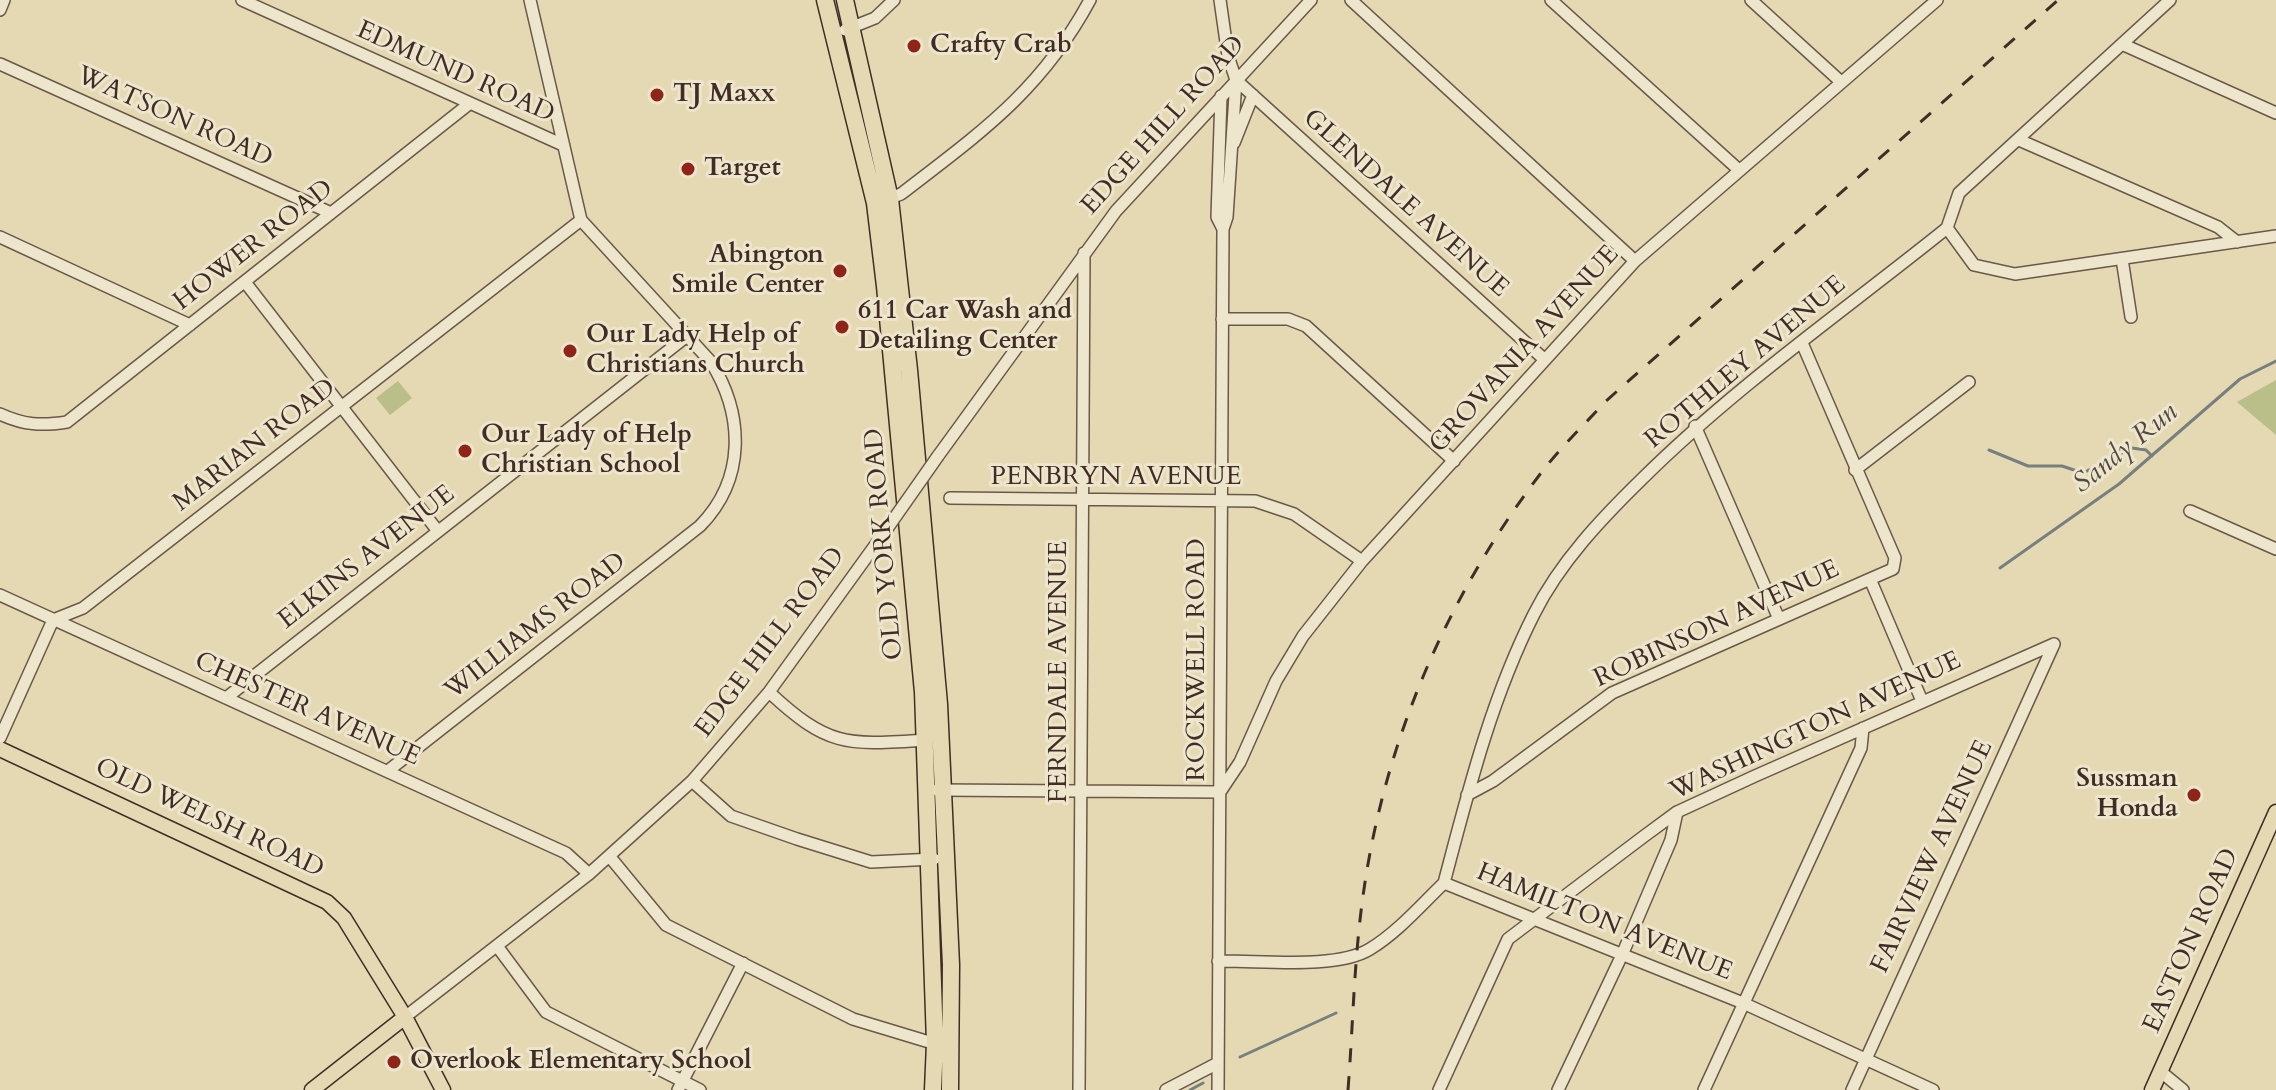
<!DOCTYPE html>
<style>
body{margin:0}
canvas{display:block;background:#e4d9b2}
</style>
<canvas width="2276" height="1090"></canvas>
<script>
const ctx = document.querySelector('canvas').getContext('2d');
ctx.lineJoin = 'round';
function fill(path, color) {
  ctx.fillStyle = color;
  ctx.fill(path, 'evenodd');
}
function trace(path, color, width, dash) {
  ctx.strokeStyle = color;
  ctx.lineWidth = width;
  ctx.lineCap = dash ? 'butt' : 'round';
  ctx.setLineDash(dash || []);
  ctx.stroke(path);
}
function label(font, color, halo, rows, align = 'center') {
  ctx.font = font + ' Cardo,serif';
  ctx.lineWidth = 6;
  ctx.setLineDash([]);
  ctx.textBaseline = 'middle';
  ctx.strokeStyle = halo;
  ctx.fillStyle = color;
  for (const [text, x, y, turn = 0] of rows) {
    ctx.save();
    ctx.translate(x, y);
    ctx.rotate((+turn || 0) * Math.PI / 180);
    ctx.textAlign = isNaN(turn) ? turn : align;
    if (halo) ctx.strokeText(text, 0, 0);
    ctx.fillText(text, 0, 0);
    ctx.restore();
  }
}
fill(new Path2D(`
 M2276,380V435L2237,402Z
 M398,381L412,398L390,415L376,398Z`), '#babe88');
trace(new Path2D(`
 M1989,450L2028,466H2062L2083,473L2132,448L2146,450L2152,456
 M2000,568L2119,484L2240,379L2276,361
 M1240,1057L1336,1013
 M1190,1090L1203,1083`), '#77807e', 3);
const minor = new Path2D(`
 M242,0L563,145
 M1351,0L1635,261
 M1551,0L1739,170
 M1751,0L1840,81
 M0,10L4,0
 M845,30L875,18L894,0
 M2124,45L2276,113
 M0,64L331,213
 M1236,80L1545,360
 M1221,96L1217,217L1223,229
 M2019,140L2218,227L2237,242
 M1234,143L1253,95
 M885,200L901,194C980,133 1041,91 1090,0
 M1947,228L1974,265L2015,274L2276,236
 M0,237L190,325
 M2122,259L2131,317
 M245,282L437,530
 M1222,319H1288L1306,326L1454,461
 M1802,343L1895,558L1893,569L1870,579L1922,701
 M0,414C24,425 41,426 67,422L469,104
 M1695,426L1779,619
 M938,456L1116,211L1311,0
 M1855,470L1969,382
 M950,498L1255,501L1294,514L1362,561
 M2190,511L2276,549
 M0,595L566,853L589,874
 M769,692C829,748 847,745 926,740
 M226,698L687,336
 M0,738L53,620L83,608L581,220
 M389,770L700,526C746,479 744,415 711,362L581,220L530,0
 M692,781L731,816L797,839L871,862L934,859
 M937,790L1220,792L1240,762L1276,681L1303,636L1362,561L1635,261L1937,0
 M1467,795L1493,781L1612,693L1870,579
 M610,857L666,925L853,1019L939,1045
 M1444,883C1468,792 1491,699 1534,614C1560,562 1602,518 1643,478C1736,386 1845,310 1947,228L1959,193L2170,0
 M497,946L546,1012L700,1090
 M1218,961C1259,960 1336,970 1370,949C1398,932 1420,906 1444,883L1743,1003L1933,1090
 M405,1017L589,874L692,781L769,692L884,533
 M2160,1071L2183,1090
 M678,1090L743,963
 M1079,1090L1084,253
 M1166,1090L1218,1063
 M1218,1090L1223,229L1227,217L1236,80L1228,56L1220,0
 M1439,1090L1508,939L1643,837L1677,812L1755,776L2054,644
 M1558,1090L1622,955L1671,840L1677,812
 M1704,1090L1861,748L1863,728
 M1852,1090L2054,644`);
const major = new Path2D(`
 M0,749L327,902L344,918L405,1017L443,1090
 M312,1090L405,1017
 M2152,1090L2276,812`);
const highway = new Path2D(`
 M825,0L875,203L885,286L923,692L935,1043L933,1090
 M845,0L890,199L909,370L939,704L951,965L950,1090`);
trace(minor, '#6a5849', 14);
trace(major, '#412d26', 17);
trace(highway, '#412d26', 19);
trace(minor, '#ede6cd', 11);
trace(major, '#e4d9b2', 14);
trace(highway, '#e4d9b2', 16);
trace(new Path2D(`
 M1348,1090C1353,1026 1354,960 1363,896C1384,742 1447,596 1541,473C1560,448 1584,425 1606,401L2058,0`), '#412d26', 3, [14, 14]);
const minorBridge = new Path2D(`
 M884,533L938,456`);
trace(minorBridge, '#6a5849', 14, []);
trace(minorBridge, '#ede6cd', 11);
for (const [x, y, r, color] of [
 [914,46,8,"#8f2418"],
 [657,95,8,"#8f2418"],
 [688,169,8,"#8f2418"],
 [840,271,8,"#8f2418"],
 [842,327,8,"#8f2418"],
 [570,351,8,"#8f2418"],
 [465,451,8,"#8f2418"],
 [2194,795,8,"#8f2418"],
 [394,1062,8,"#8f2418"]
]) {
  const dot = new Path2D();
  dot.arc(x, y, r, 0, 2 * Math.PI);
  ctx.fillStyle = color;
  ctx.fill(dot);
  trace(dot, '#ede6cd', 3);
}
label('bold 26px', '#412d26', '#ede6cd', [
 ["Crafty Crab",930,46],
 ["TJ Maxx",673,95],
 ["Target",704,169],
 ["Abington",824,256,"right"],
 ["Smile Center",824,286,"right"],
 ["611 Car Wash and",858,312],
 ["Detailing Center",858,342],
 ["Our Lady Help of",586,336],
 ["Christians Church",586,366],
 ["Our Lady of Help",481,436],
 ["Christian School",481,466],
 ["Sussman",2178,780,"right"],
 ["Honda",2178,810,"right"],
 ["Overlook Elementary School",410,1062]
], 'left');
label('26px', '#412d26', '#ede6cd', [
 ["EDMUND ROAD",455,73,24],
 ["WATSON ROAD",174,118,24],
 ["EDGE HILL ROAD",1164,126,-48],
 ["GLENDALE AVENUE",1405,204,42],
 ["HOWER ROAD",254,246,-38],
 ["GROVANIA AVENUE",1525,350,-48],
 ["ROTHLEY AVENUE",1746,363,-40],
 ["MARIAN ROAD",255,446,-38],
 ["PENBRYN AVENUE",1116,478],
 ["OLD YORK ROAD",885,544,-95],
 ["ELKINS AVENUE",367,558,-38],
 ["ROBINSON AVENUE",1717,625,-25],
 ["WILLIAMS ROAD",536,627,-38],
 ["EDGE HILL ROAD",771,643,-53],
 ["ROCKWELL ROAD",1198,660,-90],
 ["FERNDALE AVENUE",1060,672,-90],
 ["CHESTER AVENUE",307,710,24],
 ["WASHINGTON AVENUE",1816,727,-25],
 ["OLD WELSH ROAD",209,819,25],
 ["FAIRVIEW AVENUE",1933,857,-65],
 ["HAMILTON AVENUE",1604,923,22],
 ["EASTON ROAD",2192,941,-66]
]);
label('italic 28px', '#534943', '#ede6cd', [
 ["Sandy Run",2126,449,-39]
]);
</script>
